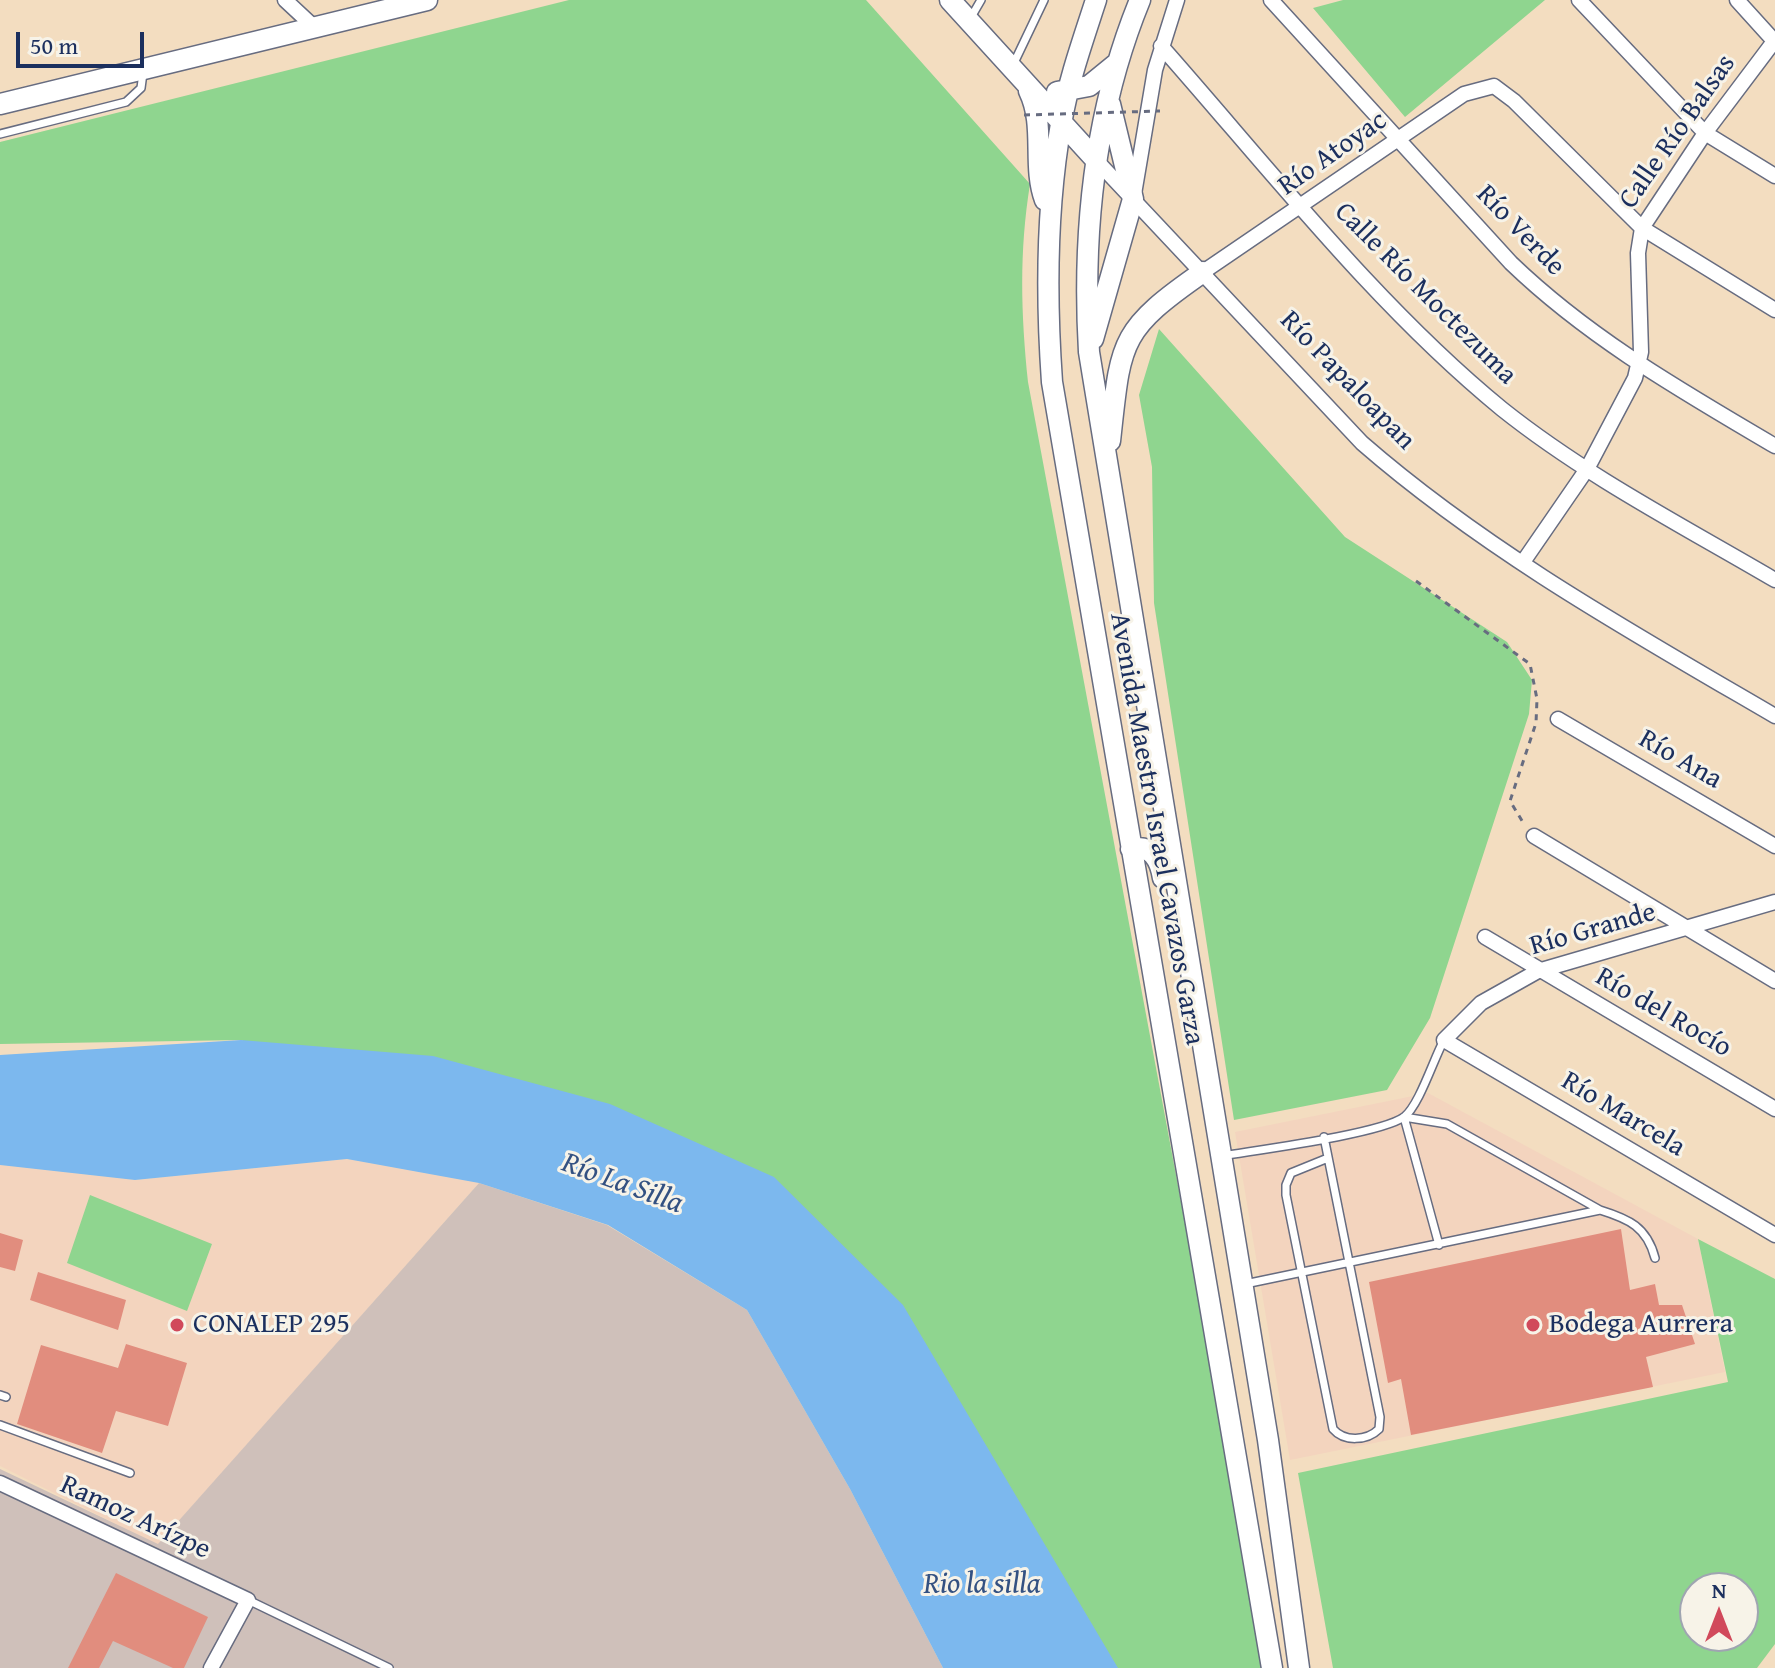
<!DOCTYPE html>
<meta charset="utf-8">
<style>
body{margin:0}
#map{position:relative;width:1775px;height:1668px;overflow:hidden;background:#f3ddc0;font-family:"Gentium Book Plus",serif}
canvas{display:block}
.north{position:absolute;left:1679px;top:1572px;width:80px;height:80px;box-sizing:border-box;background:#f7f3e8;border:2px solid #9fa5b1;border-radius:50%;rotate:0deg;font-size:22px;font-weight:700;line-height:32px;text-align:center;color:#1b2f5e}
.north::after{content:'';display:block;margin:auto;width:28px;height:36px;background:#d1495b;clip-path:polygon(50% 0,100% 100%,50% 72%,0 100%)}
.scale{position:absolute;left:16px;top:32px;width:128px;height:36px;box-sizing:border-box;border:4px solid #1b2f5e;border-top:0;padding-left:10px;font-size:24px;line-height:28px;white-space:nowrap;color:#1b2f5e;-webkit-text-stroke:6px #f7f3e8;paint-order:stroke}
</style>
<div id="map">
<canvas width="1775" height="1668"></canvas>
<div class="north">N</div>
<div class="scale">50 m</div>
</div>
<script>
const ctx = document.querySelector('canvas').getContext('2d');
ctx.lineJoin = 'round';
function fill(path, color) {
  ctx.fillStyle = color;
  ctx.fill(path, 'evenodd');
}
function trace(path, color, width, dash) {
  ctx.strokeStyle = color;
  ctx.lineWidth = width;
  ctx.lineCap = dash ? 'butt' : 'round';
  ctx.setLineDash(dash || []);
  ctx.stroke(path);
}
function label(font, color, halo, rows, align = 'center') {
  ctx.font = font + ' "Gentium Book Plus",serif';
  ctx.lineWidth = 6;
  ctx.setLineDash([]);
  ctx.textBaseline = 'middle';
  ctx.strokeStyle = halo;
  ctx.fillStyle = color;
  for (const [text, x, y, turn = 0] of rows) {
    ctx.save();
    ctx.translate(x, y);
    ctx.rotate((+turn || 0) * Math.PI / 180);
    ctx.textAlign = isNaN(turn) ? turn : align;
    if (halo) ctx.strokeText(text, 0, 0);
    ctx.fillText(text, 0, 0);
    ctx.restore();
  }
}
fill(new Path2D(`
 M1428,1093L1698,1239L1725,1372L1290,1460L1235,1132Z
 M347,1159L479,1183L158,1545L0,1466V1165L135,1180Z`), '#f3d4be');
fill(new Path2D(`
 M479,1183L607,1225L747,1310L850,1489L943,1668H0V1469L158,1544Z`), '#cfc0ba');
fill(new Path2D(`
 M569,0H866L1030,184C1019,252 1021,314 1028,382L1268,1668H1048L832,1278L241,1040L0,1044V142Z
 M1343,0H1545L1405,117L1313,8Z
 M1159,329L1345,537L1507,642L1532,680L1529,714L1430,1018L1387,1090L1234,1120L1154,603L1152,467L1139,395Z
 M90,1195L212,1244L187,1311L67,1263Z
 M1698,1239L1775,1279V1644L1757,1668H1333L1298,1473L1728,1382ZM1695,1588H1743V1636H1695Z`), '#8fd58f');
fill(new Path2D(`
 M241,1040L433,1056L610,1104L774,1177L903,1305L1118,1668H943L850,1489L747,1310L608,1225L479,1183L347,1159L135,1180L0,1165V1055Z`), '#7cb8ee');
fill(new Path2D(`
 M1621,1229L1630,1290L1655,1284L1659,1305H1682L1695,1344L1646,1357L1653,1387L1411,1435L1401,1379L1388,1383L1369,1282Z
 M0,1233L23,1240L15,1271L0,1267Z
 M38,1272L126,1300L118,1330L30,1300Z
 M126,1344L187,1363L168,1426L116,1411L102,1453L17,1424L41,1345L118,1368Z
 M116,1573L208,1617L184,1668H173L113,1641L99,1668H68Z`), '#e18d7e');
const lane = new Path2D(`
 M970,19L981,0
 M1013,65L1044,0
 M0,134L126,102L141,88L143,73
 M1404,1117L1439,1245
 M1324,1137C1343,1230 1361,1324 1380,1417L1379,1429C1367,1441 1344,1442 1333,1429L1286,1195V1185L1291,1173L1328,1158
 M1222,1156C1257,1150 1380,1134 1404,1117C1419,1106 1434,1058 1444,1040
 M1600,1210C1629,1219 1647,1227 1655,1258
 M1245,1284L1600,1210L1447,1124L1404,1117
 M0,1395L6,1397
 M0,1425L130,1473
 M248,1600L389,1668`);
const street = new Path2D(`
 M285,0L314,27
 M1271,0L1511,263C1590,339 1682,391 1775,446
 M1579,0L1705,133L1775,176
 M1737,0L1775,42
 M1161,46C1268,167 1377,307 1502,409C1586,476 1683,526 1775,580
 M1095,159L1362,443C1486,551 1633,633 1775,716
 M1134,194L1155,70L1177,0
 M1203,272L1464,94L1494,86L1514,101L1642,228L1775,310
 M1523,562L1587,469L1635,378L1641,352L1638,253L1642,228L1705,133L1775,40
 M1558,719L1775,846
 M1534,836L1775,981
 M1775,902L1538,971L1481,1003L1444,1040L1775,1235
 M1485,937L1775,1109
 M0,1483L248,1600L211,1668`);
const secondary = new Path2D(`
 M950,0L1095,159
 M1096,0C1083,40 1068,82 1061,124C1046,209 1046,297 1052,382L1272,1668
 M1140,0C1094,112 1082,232 1089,352L1268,1440L1299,1668
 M1029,91C1046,126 1032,165 1045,200
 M1057,92L1089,86L1116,64
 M0,104L427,0
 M1093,339L1133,199L1110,104
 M1110,441C1121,341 1118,331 1203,272
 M1131,849C1152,844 1160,860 1163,878`);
trace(lane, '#676c80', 10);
trace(street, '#676c80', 17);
trace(secondary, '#676c80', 23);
trace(new Path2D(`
 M1416,581L1530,664L1537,699L1536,723L1510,801L1524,824`), '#676c80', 3, [6, 6]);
trace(lane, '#fff', 7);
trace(street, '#fff', 14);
trace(secondary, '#fff', 20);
trace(new Path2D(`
 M1024,115L1160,111`), '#676c80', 3, [6, 6]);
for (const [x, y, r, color] of [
 [177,1325,8,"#d1495b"],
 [1533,1325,8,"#d1495b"]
]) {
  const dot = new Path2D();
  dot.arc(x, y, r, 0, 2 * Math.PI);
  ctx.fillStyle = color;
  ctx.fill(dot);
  trace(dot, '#f7f3e8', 3);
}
label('28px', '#1b2f5e', '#f7f3e8', [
 ["Calle Río Balsas",1678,132,-55],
 ["Río Atoyac",1333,154,-35],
 ["Río Verde",1520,231,46],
 ["Calle Río Moctezuma",1425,294,45],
 ["Río Papaloapan",1347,381,46],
 ["Río Ana",1680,760,30],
 ["Avenida Maestro Israel Cavazos Garza",1156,829,80],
 ["Río Grande",1593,930,-16],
 ["Río del Rocío",1663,1013,30],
 ["Río Marcela",1623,1115,31],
 ["Ramoz Arízpe",135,1518,25]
]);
label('28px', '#1b2f5e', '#f7f3e8', [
 ["CONALEP 295",193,1325],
 ["Bodega Aurrera",1549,1325]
], 'left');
label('italic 30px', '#335182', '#f7f3e8', [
 ["Río La Silla",622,1184,20],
 ["Rio la silla",982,1585]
]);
</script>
